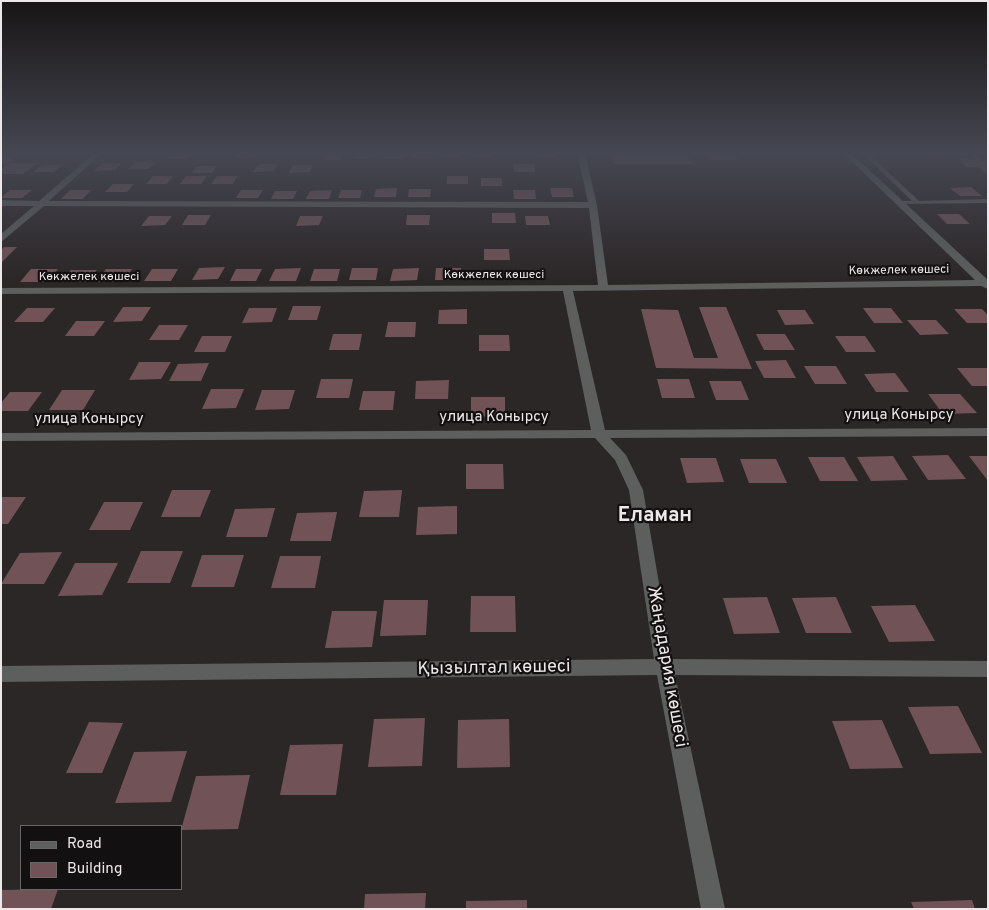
<!DOCTYPE html>
<meta charset="utf-8">
<style>
body{margin:0}
#map{position:relative;width:989px;height:910px;overflow:hidden;background:#2c2727;font-family:Overpass,sans-serif}
canvas{display:block}
.frame{position:absolute;inset:0;border:2px solid #ece8e9;pointer-events:none}
.legend{position:absolute;left:20px;top:825px;width:162px;height:65px;box-sizing:border-box;background:#131011;border:1px solid #6a6667;margin:0;padding:6px 9px;list-style:none;font-size:15px;color:#ece8e9}
.legend li{display:flex;align-items:center;gap:10px;height:25px}
.legend b{width:25px;border:1px solid #6a6667}
</style>
<div id="map">
<canvas width="989" height="910"></canvas>
<div class="frame"></div>
<ul class="legend">
<li><b style="height:6px;background:#5c5f5d"></b>Road</li>
<li><b style="height:14px;background:#715357"></b>Building</li>
</ul>
</div>
<script>
const ctx = document.querySelector('canvas').getContext('2d');
ctx.lineJoin = 'round';
function fill(path, color) {
  ctx.fillStyle = color;
  ctx.fill(path, 'evenodd');
}
function label(font, color, halo, rows, align = 'center') {
  ctx.font = font + ' Overpass,sans-serif';
  ctx.lineWidth = 4.5;
  ctx.setLineDash([]);
  ctx.textBaseline = 'middle';
  ctx.strokeStyle = halo;
  ctx.fillStyle = color;
  for (const [text, x, y, turn = 0] of rows) {
    ctx.save();
    ctx.translate(x, y);
    ctx.rotate((+turn || 0) * Math.PI / 180);
    ctx.textAlign = isNaN(turn) ? turn : align;
    if (halo) ctx.strokeText(text, 0, 0);
    ctx.fillText(text, 0, 0);
    ctx.restore();
  }
}
fill(new Path2D(`
 M172,153H192L187,159H167Z
 M236,153H256L253,158H233Z
 M344,153L342,160H322L325,154Z
 M357,153H376L374,159H354Z
 M386,153H405L404,159H384Z
 M413,153H432V158H412Z
 M440,153H459V157H439Z
 M472,153H491V157H472Z
 M535,153H555L556,157H536Z
 M610,153L687,154L693,164H614Z
 M706,153H733L738,160H710Z
 M924,153H946L951,156H929Z
 M967,153H974L982,159H988V175L978,167H967L956,159H974Z
 M1,156H17L8,163H1Z
 M135,162H155L149,169H128Z
 M10,163H38L23,174H1V169Z
 M102,163H122L115,170L94,171Z
 M258,164H278L274,171L253,172Z
 M514,164H534L535,172H514Z
 M42,165H62L54,172H33Z
 M293,165H313L310,172L289,173Z
 M197,166H217L212,173H191Z
 M153,176H173L167,184H146Z
 M186,176H207L201,184H180Z
 M217,176H238L233,184H211Z
 M447,176H468V184H447Z
 M481,178H502V186H481Z
 M113,184H134L127,192H105Z
 M971,187L982,196H960L950,188Z
 M397,188L396,197H374L376,189Z
 M550,188H572L574,197H552Z
 M409,189H431L430,197H408Z
 M10,190H32L22,198H1Z
 M70,190H91L83,199H61Z
 M241,190H263L258,198H236Z
 M332,190L329,199H306L310,191Z
 M341,190H362L360,198H338Z
 M513,190H535L536,199H514Z
 M275,191H297L293,199H271Z
 M492,213H515L516,223H492Z
 M937,214H959L970,224H947Z
 M188,215H211L205,225H182Z
 M407,215H430L429,225H406Z
 M149,216H172L165,225L141,226Z
 M300,216H323L319,225L296,226Z
 M525,216H548L550,225H526Z
 M4,247H17L1,263V250Z
 M484,249H509L510,260H484Z
 M225,267L218,279L192,280L199,268Z
 M301,268L296,281H269L275,269Z
 M352,268H378L376,280H349Z
 M419,268L417,280L390,281L393,269Z
 M436,268H461V280H435Z
 M31,269H58L47,282H20Z
 M106,269H132L123,282H96Z
 M152,269H178L171,281H144Z
 M236,269H262L256,281H230Z
 M314,269H340L337,281H310Z
 M71,270H97L87,282H61Z
 M293,306H321L317,320H288Z
 M123,307H151L142,321L113,322Z
 M699,307H726L752,369L656,368L641,309L678,310L694,358H718Z
 M27,308H55L43,322H14Z
 M249,308H277L272,322L242,323Z
 M863,308H891L903,323H874Z
 M467,309V324H438L439,310Z
 M954,309H982L988,315V323H967Z
 M777,310H805L814,324L785,325Z
 M907,320H936L949,334L920,335Z
 M76,321H105L94,336H65Z
 M388,322H416L415,337H385Z
 M159,325H188L179,340H149Z
 M333,334H362L359,350H329Z
 M756,334H785L795,350H764Z
 M479,335H509L510,351H479Z
 M202,336H232L225,352H194Z
 M835,336H865L876,352H846Z
 M786,360L796,378H764L755,361Z
 M139,362H171L161,379L129,380Z
 M209,363L201,381H169L178,364Z
 M804,366H836L847,384H815Z
 M957,368H988V386H972Z
 M895,373L909,392H876L864,374Z
 M321,379H353L349,398H316Z
 M657,379H689L695,398H662Z
 M449,380L448,399H415L416,381Z
 M709,381H741L749,400H716Z
 M211,389H244L236,408L202,409Z
 M62,390H95L83,410H49Z
 M262,390H295L289,409L255,410Z
 M363,391H395L393,410H359Z
 M10,392H42L28,411H1V403Z
 M928,394H960L977,413L943,414Z
 M471,397H505V416L471,417Z
 M948,455L966,479L928,480L912,456Z
 M893,456L908,480L871,481L857,457Z
 M969,456H988V481Z
 M808,457H844L858,481H820Z
 M680,458H716L724,482L687,483Z
 M740,459H776L787,483H749Z
 M466,464H503L504,489H466Z
 M172,490H211L200,517H161Z
 M402,490L399,517H359L364,491Z
 M1,497H26L8,524H1Z
 M104,502H143L130,530H89Z
 M457,506V534L416,535L418,507Z
 M275,508L267,537H226L235,509Z
 M337,512L331,541H290L297,513Z
 M141,551H183L170,583H127Z
 M62,552L44,584H1L20,553Z
 M202,555H244L234,587H191Z
 M280,556H321L315,588H271Z
 M75,563H118L102,595L58,596Z
 M471,596H515L516,632H470Z
 M767,597L780,633L734,634L723,598Z
 M836,597L852,633H806L792,598Z
 M384,600H428L426,635L380,636Z
 M915,605L935,641L889,642L871,606Z
 M332,611H377L372,647L325,648Z
 M958,706L982,753L930,754L908,707Z
 M425,718L422,766L368,767L374,719Z
 M509,719L510,767L457,768L458,720Z
 M882,720L903,768L850,769L832,721Z
 M89,722L123,723L102,773H66Z
 M343,744L336,795H280L290,745Z
 M187,751L171,802L115,803L134,752Z
 M250,775L238,829L181,830L196,776Z
 M58,889L51,909H1V890Z
 M426,893L425,909H364L365,894Z
 M527,900V909H466V901Z
 M972,900L975,909H914L911,902Z`), '#715357');
fill(new Path2D(`
 M862,153H868L919,201L988,199V203L898,204L897,203L900,201H912Z`), '#5c5f5d');
fill(new Path2D(`
 M94,153H102L49,201L588,202L577,153H585L597,205L608,285L975,280L843,153H851L988,280V289L981,286L573,291L605,430L988,428V436L610,438L626,455L643,490L672,659L988,661V677L675,675L725,909H701L657,675L1,682V666L654,659L629,490L615,460L595,438L1,441V433L591,430L563,291L1,294V288L598,285L589,208L44,206L1,242V234L34,206H1V200L39,201Z`), '#5c5f5d');
const sky = ctx.createLinearGradient(0, 0, 0, 280);
sky.addColorStop(0, '#181515');
sky.addColorStop(0.55, '#454752');
sky.addColorStop(1, '#45475200');
ctx.fillStyle = sky;
ctx.fillRect(0, 0, 989, 280);
label('12px', '#ece8e9', '#131011', [
 ["Көкжелек көшесі",899,271,-1],
 ["Көкжелек көшесі",494,276],
 ["Көкжелек көшесі",89,278]
]);
label('15px', '#ece8e9', '#131011', [
 ["улица Конырсу",899,416],
 ["улица Конырсу",494,418],
 ["улица Конырсу",89,420]
]);
label('18px', '#ece8e9', '#131011', [
 ["Жаңадария көшесі",666,667,80],
 ["Қызылтал көшесі",494,669,-1]
]);
label('bold 20px', '#ece8e9', '#131011', [
 ["Еламан",655,517]
]);
</script>
